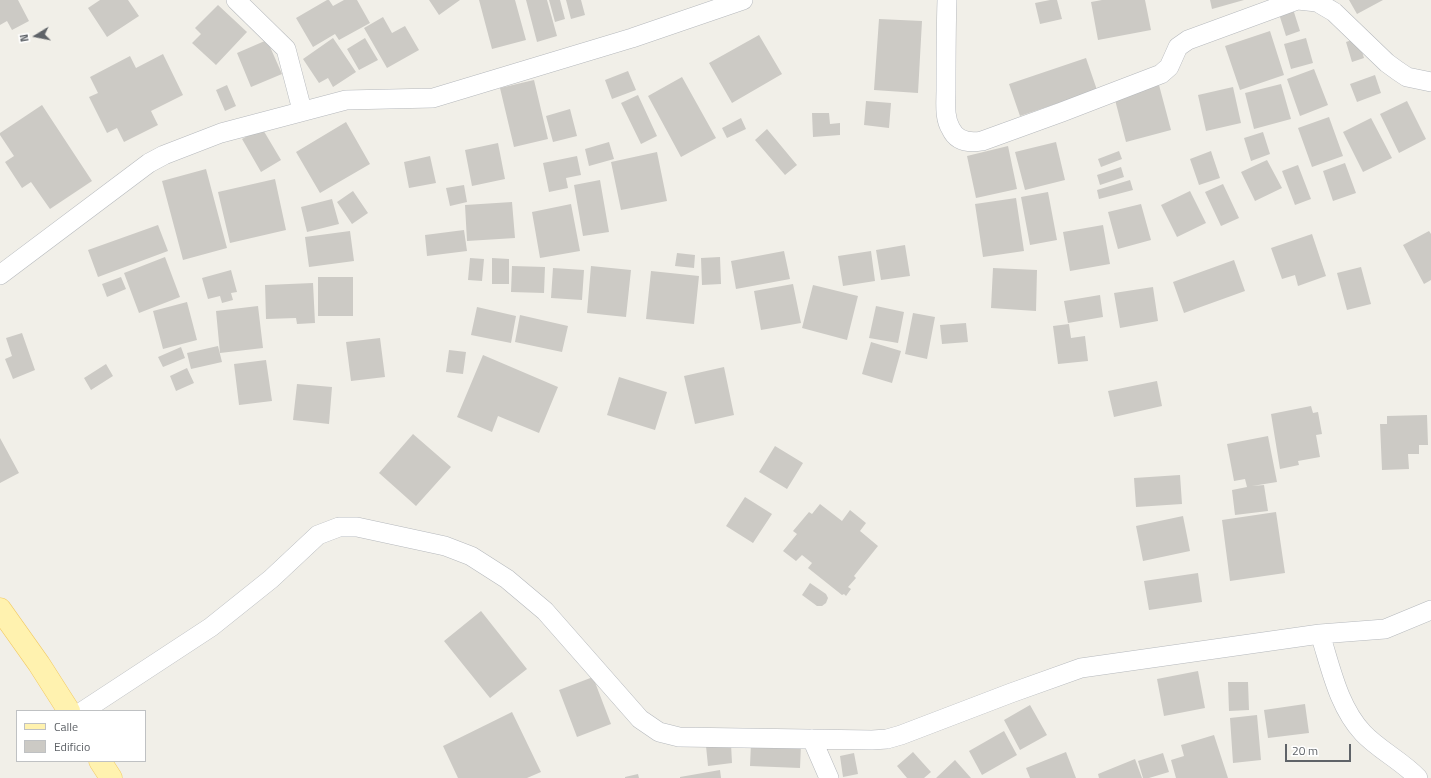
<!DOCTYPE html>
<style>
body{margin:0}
#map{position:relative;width:1431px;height:778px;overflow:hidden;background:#f1efe8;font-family:"Titillium Web",sans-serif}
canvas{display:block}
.legend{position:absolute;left:16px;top:710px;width:130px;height:52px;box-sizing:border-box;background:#fff;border:1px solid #bfc1c3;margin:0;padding:5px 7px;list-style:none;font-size:12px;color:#5f6368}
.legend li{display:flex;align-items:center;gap:8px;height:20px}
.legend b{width:20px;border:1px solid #bfc1c3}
.north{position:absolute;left:16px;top:16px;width:40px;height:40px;-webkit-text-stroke:3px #fff;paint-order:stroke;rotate:260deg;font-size:11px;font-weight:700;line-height:16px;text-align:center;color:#5f6368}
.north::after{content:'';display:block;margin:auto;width:14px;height:18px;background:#5f6368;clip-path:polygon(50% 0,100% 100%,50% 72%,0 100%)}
.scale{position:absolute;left:1285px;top:744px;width:66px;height:18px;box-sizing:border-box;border:2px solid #5f6368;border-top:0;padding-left:5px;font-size:12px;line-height:14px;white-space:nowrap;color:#5f6368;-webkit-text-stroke:3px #fff;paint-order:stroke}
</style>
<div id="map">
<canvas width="1431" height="778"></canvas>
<ul class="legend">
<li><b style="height:5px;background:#fff2af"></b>Calle</li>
<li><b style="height:11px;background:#cccac5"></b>Edificio</li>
</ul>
<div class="north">N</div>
<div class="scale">20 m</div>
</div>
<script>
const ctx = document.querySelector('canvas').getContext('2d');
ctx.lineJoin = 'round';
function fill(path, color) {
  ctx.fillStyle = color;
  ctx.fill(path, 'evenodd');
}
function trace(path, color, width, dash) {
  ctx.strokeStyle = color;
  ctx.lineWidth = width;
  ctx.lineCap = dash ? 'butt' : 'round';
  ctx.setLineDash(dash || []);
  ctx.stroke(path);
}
fill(new Path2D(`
 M0,0H18L29,21L12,30L7,21L0,25Z
 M100,0H128L139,16L107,37L88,8Z
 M327,0H329L333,6L344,0H357L370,23L339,40L335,34L313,47L296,18Z
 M429,0H460L439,15Z
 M479,0H515L526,40L492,49Z
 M526,0H547L557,36L537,42Z
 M549,0H560L565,19L555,22Z
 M566,0H581L585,15L571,19Z
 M1050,0H1057L1062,19L1040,24L1035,3Z
 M1102,0H1145L1151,30L1098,40L1091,2Z
 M1210,0H1244L1212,9Z
 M1349,0H1383L1357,14Z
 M218,5L247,32L216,65L192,43L201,34L195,28Z
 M1293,9L1300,31L1286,36L1279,14Z
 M383,17L392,33L405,26L419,50L387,68L364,28Z
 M879,19L922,21L918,93L874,90Z
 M1270,31L1284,75L1240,90L1225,46Z
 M759,35L782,74L732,103L709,63Z
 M333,38L356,72L333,87L328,78L319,83L303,59Z
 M365,38L378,60L359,70L347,49Z
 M1306,38L1313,63L1291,69L1284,44Z
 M1358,38L1364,58L1352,62L1346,42Z
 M267,40L282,74L251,87L237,53Z
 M163,54L183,95L151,111L158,125L124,142L117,128L107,133L89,97L98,93L90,77L130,56L136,68Z
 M1086,58L1097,90L1020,116L1009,84Z
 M1314,69L1328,105L1300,116L1287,79Z
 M628,71L636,90L612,99L605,80Z
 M1375,75L1381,93L1357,102L1350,84Z
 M682,77L716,138L681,157L648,96Z
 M534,80L548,139L514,147L500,88Z
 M1281,84L1291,119L1254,129L1245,93Z
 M227,85L236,106L225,111L216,90Z
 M1159,85L1171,130L1126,142L1114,96Z
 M1233,87L1241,123L1206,131L1198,95Z
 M638,95L657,136L641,144L621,103Z
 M866,101L891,103L889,128L864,125Z
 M1407,101L1426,139L1399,153L1380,114Z
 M42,105L92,181L50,209L31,182L22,188L5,162L14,156L0,135V133Z
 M570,109L577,136L553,142L546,116Z
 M812,113H829L830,124L840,123V135L813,137Z
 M1329,117L1343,156L1312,167L1298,128Z
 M741,118L746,129L727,138L722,128Z
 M1371,118L1392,158L1363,172L1343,132Z
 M346,122L370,164L320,193L296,152Z
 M262,128L281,160L261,172L242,139Z
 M767,129L797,165L785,175L755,140Z
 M1263,132L1270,154L1251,161L1244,138Z
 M609,142L614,159L589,166L585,149Z
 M1056,142L1065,180L1025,190L1015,152Z
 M498,143L505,179L472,186L465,150Z
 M1008,146L1017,189L976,198L967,156Z
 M1119,151L1122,159L1101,167L1098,159Z
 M1211,151L1220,178L1199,185L1190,159Z
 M657,152L667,201L621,210L611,162Z
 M430,156L436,183L409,188L404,162Z
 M577,156L581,175L566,178L568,188L549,192L543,163Z
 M1267,160L1282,188L1255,201L1241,172Z
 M1345,163L1356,193L1333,201L1323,171Z
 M1298,165L1311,199L1295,205L1282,171Z
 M1121,167L1124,177L1100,185L1097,175Z
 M206,169L227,248L183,260L162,181Z
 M275,179L286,230L230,243L218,192Z
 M600,180L609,232L583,236L574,185Z
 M1130,180L1133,190L1099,199L1097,190Z
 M1223,184L1239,218L1221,226L1205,192Z
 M464,185L467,202L450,206L446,188Z
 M353,191L368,213L352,224L337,202Z
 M1190,191L1206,223L1177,237L1161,205Z
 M1048,192L1057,240L1030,245L1021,197Z
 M1016,198L1024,251L983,257L975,204Z
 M332,199L339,224L307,232L301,207Z
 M512,202L515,238L467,241L465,205Z
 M571,204L580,251L540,258L532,212Z
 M1141,204L1151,240L1118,249L1108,212Z
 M158,225L168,251L98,277L88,250Z
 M1103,225L1110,264L1070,271L1063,232Z
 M464,230L467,251L427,256L425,235Z
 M350,231L354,261L309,267L305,237Z
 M1429,231L1431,234V280L1424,284L1403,245Z
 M1312,234L1326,276L1298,286L1295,275L1282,279L1271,248Z
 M905,245L910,276L881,280L876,250Z
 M784,251L790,279L736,289L731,261Z
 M871,251L875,281L843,286L838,256Z
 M677,253L695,255L694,268L675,266Z
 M165,257L180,297L139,313L124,273Z
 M720,257L721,284L702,285L701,258Z
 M470,258L484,259L482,281L468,280Z
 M492,258L509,259V284H492Z
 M1234,260L1245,291L1184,313L1173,282Z
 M512,266L545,267L544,293L511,292Z
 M591,266L631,270L626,317L587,313Z
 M1361,267L1371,304L1347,310L1337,273Z
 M553,268L584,270L582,300L551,298Z
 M993,268L1037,270L1036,311L991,308Z
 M231,270L237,292L231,293L233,300L222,303L220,296L208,299L202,278Z
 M651,271L699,276L694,324L646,319Z
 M121,277L126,289L107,297L102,284Z
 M318,277H353V316H318Z
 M313,283L315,323L297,324L296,318L266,319L265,285Z
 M793,284L801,323L761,330L754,291Z
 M813,285L858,296L847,340L802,328Z
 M1153,287L1158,321L1120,328L1114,293Z
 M1100,295L1103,317L1068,323L1064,301Z
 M187,302L197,340L163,349L153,311Z
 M258,306L263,348L220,353L216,311Z
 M876,306L904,312L898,343L869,338Z
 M477,307L516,316L511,343L471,335Z
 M913,313L935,317L927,359L905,354Z
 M520,315L568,326L562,352L515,342Z
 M966,323L968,342L942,344L940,325Z
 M1069,324L1071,338L1085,336L1088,361L1058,364L1053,326Z
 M22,333L35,370L13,379L5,359L12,356L6,338Z
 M380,338L385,377L351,381L346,342Z
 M871,342L901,351L892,383L862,374Z
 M218,346L222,362L191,369L187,353Z
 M181,347L185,358L163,367L158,357Z
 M449,350L466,352L463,374L446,372Z
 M483,355L558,387L539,433L498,416L492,432L457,417Z
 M266,360L272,401L239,405L234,364Z
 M106,364L113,376L91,390L84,378Z
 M724,367L734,415L695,424L684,376Z
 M187,368L194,383L176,391L170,376Z
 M619,377L667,392L655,430L607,415Z
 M1157,381L1162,406L1114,417L1108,391Z
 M297,384L332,387L329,424L293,420Z
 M1311,406L1313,413L1318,412L1322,434L1316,435L1320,457L1298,461L1299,465L1280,469L1271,414Z
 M1427,415L1428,445H1419V454H1408L1409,469L1382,470L1380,424H1387V416Z
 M413,434L451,467L416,506L379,473Z
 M1268,436L1277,482L1252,486L1264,485L1268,511L1235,515L1232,490L1247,487L1245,479L1234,481L1227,444Z
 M0,438L19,473L0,483Z
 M775,446L803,463L787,489L759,472Z
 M1180,475L1182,504L1136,507L1134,478Z
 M745,497L772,514L753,543L726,526Z
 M820,504L842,521L850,510L866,523L860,531L878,546L854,576L856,578L848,587L851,589L846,596L844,594L842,595L808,568L812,563L802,555L796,561L783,551L797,534L793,531L809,512L812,514Z
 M1276,512L1285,573L1230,581L1222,520Z
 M1183,516L1190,551L1143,561L1136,526Z
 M1198,573L1202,602L1149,610L1144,581Z
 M810,583L826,594L828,598L826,603L822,606H817L802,595Z
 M481,611L527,669L490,698L444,641Z
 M1198,671L1205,708L1164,716L1157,679Z
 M593,677L611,724L577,737L559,690Z
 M1228,682H1248L1249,710L1229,711Z
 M1305,704L1309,733L1268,738L1264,710Z
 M1030,705L1047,735L1020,750L1004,720Z
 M512,712L541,772L527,778H458L443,746Z
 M1257,715L1261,760L1233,763L1230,718Z
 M1004,731L1017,755L982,775L969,751Z
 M1214,735L1228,778H1176L1171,760L1184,756L1181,745Z
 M751,743L801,745L800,768L750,766Z
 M731,744L732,763L708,766L706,746Z
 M913,752L931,772L924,778H907L897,766Z
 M1066,752L1076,778H1030L1026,768Z
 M854,753L858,774L843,777L840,756Z
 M1163,753L1169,772L1149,778H1143L1138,761Z
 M1135,759L1142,778H1099L1098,774Z
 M955,760L971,778H936Z
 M720,770L721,778H680V777Z
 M638,774L639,778H625V777Z`), '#cccac5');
const minor = new Path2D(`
 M236,0L286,49L302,110
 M947,0C946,30 946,60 946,90C946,103 944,118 951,129C957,142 970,143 982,141L1062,112L1161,74L1169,67L1178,47L1188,40L1297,0
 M1298,0L1317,2L1334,12L1387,63L1398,71L1407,77L1431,82
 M0,275L149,163L164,155L221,133L346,100L433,98L632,38L743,0
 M1320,634C1331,668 1338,706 1363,733C1379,750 1402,761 1418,778
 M83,711L211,627L271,579L318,535L339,527H357L445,546L471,556L507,579L545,611L640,719L659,732L679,737L872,740L887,739L901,735L1011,693L1081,668L1320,634L1385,629L1431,610
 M812,739L829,778`);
const primary = new Path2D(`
 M0,609L39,664L69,711
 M100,761L111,778`);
trace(minor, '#b5b8bc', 20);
trace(primary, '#f2c960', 23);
trace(minor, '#fff', 19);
trace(primary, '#fff2af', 22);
</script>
